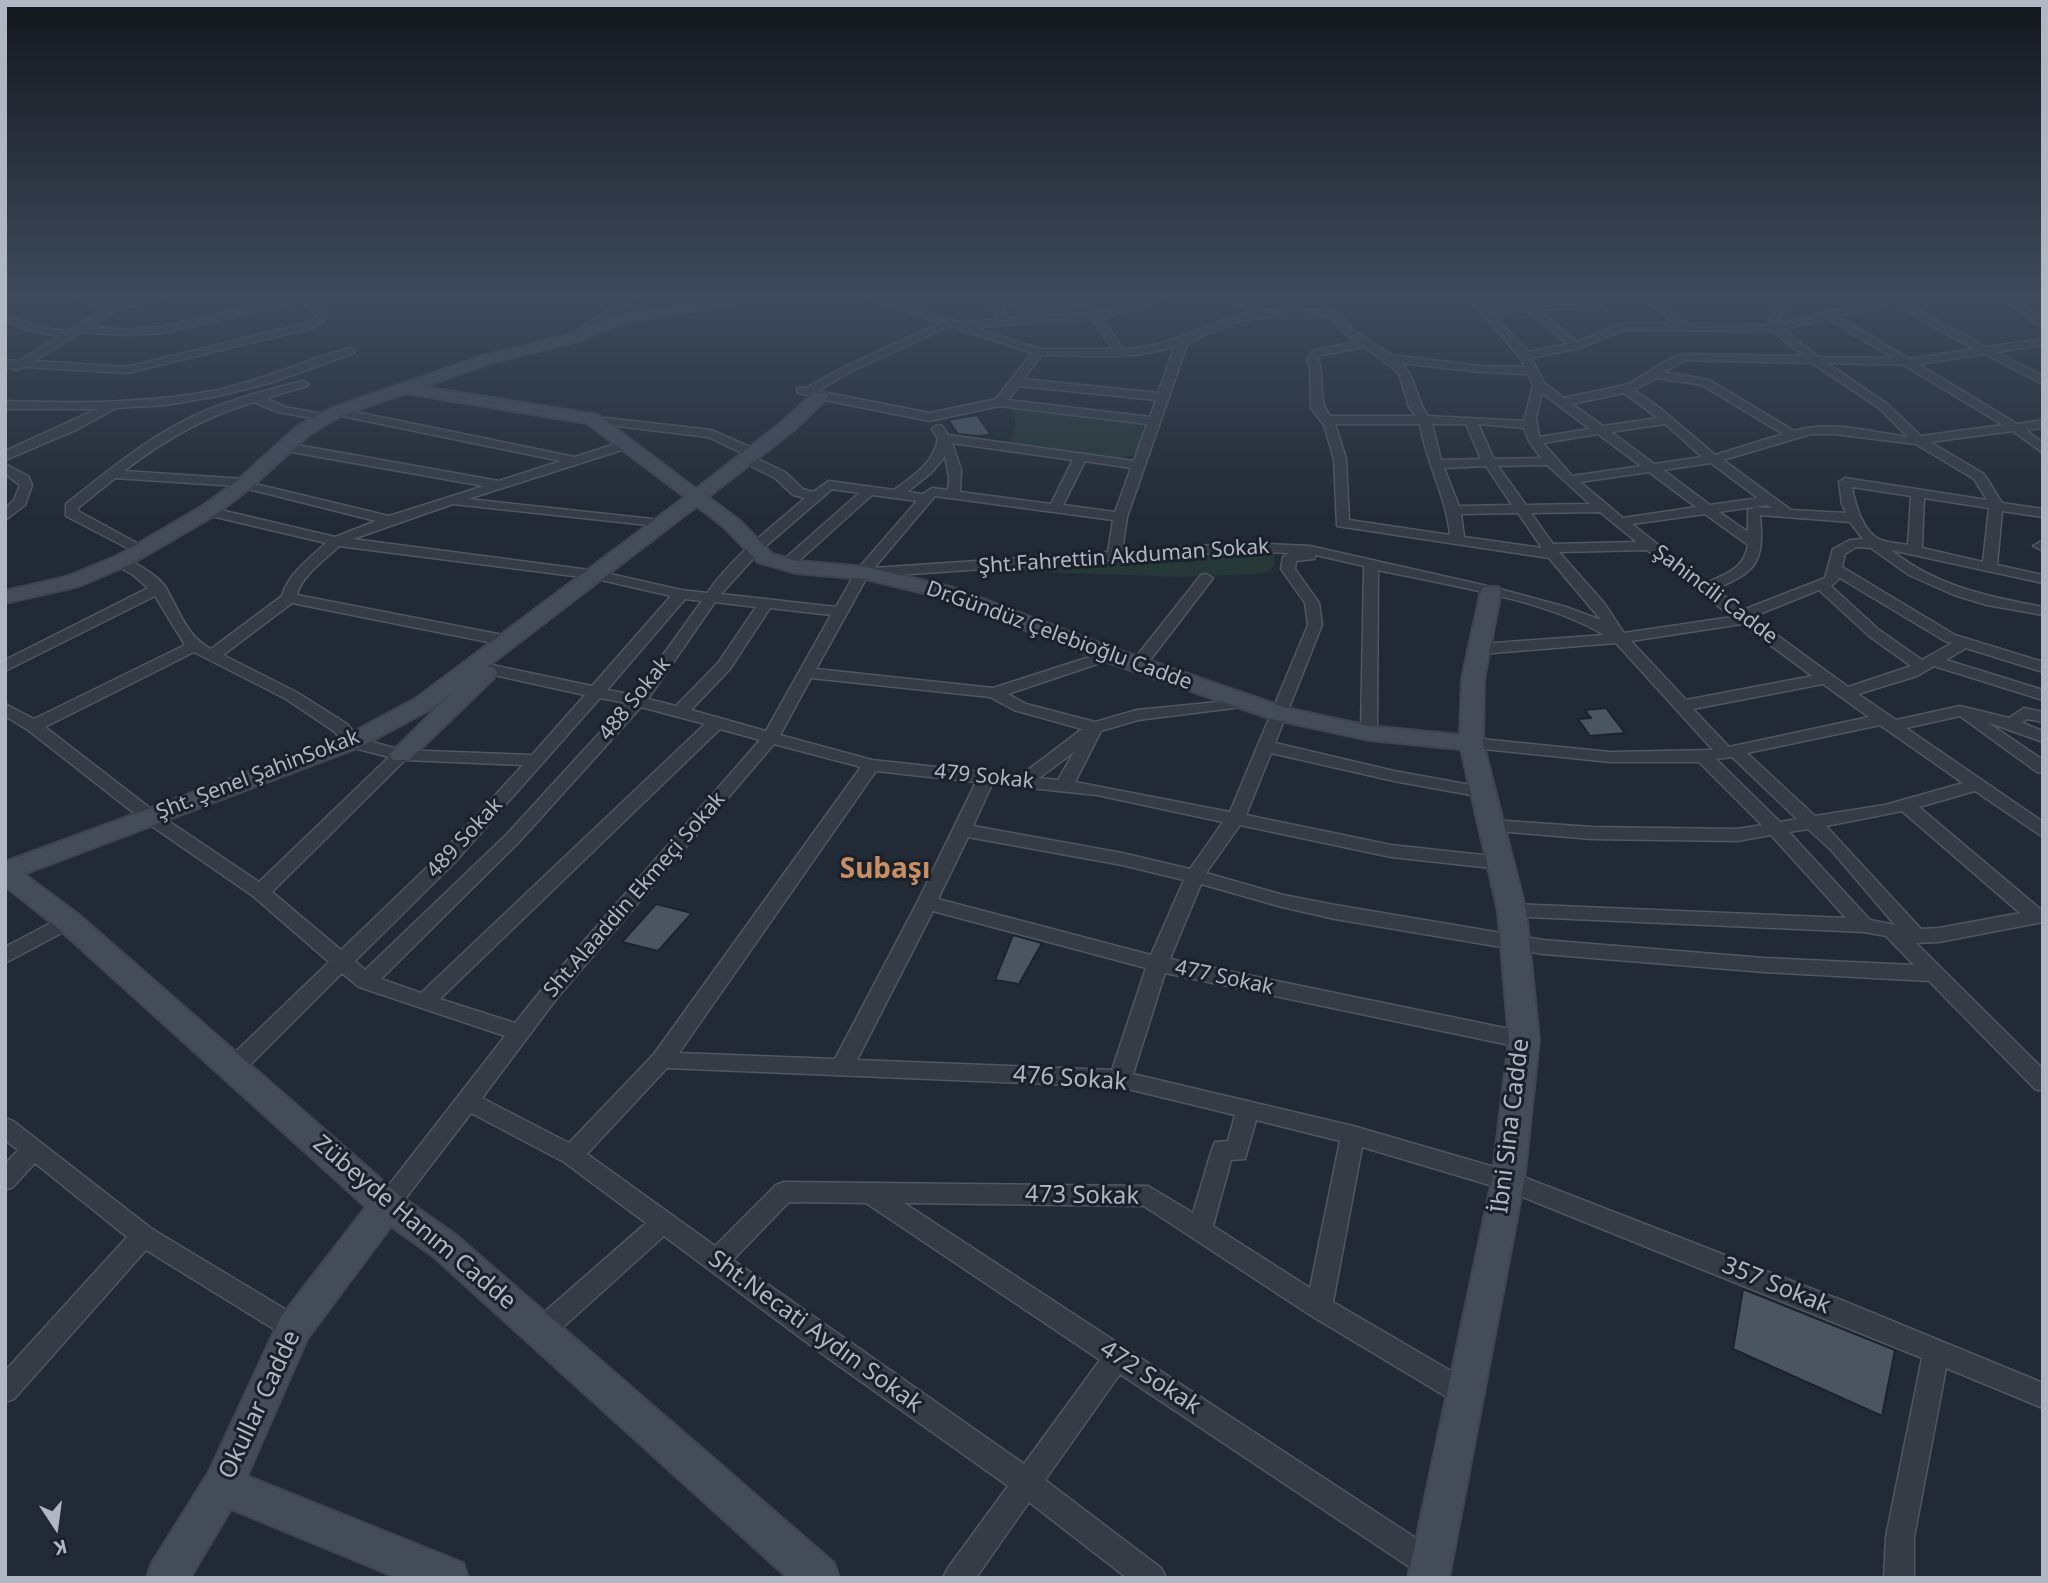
<!DOCTYPE html>
<meta charset="utf-8">
<style>
body{margin:0}
#map{position:relative;width:2048px;height:1583px;overflow:hidden;background:#222a35;font-family:"Noto Sans",sans-serif}
canvas{display:block}
.frame{position:absolute;inset:0;border:7px solid #b0b7c2;pointer-events:none}
.north{position:absolute;left:21px;top:1492px;width:70px;height:70px;-webkit-text-stroke:5px #1b212a;paint-order:stroke;rotate:167deg;font-size:19px;font-weight:700;line-height:28px;text-align:center;color:#b0b7c2}
.north::after{content:'';display:block;margin:auto;width:24px;height:32px;background:#b0b7c2;clip-path:polygon(50% 0,100% 100%,50% 72%,0 100%)}
</style>
<div id="map">
<canvas width="2048" height="1583"></canvas>
<div class="frame"></div>
<div class="north">K</div>
</div>
<script>
const ctx = document.querySelector('canvas').getContext('2d');
ctx.lineJoin = 'round';
function fill(path, color) {
  ctx.fillStyle = color;
  ctx.fill(path, 'evenodd');
}
function trace(path, color, width, dash) {
  ctx.strokeStyle = color;
  ctx.lineWidth = width;
  ctx.lineCap = dash ? 'butt' : 'round';
  ctx.setLineDash(dash || []);
  ctx.stroke(path);
}
function label(font, color, halo, rows, align = 'center') {
  ctx.font = font + ' "Noto Sans",sans-serif';
  ctx.lineWidth = 6;
  ctx.setLineDash([]);
  ctx.textBaseline = 'middle';
  ctx.strokeStyle = halo;
  ctx.fillStyle = color;
  for (const [text, x, y, turn = 0] of rows) {
    ctx.save();
    ctx.translate(x, y);
    ctx.rotate((+turn || 0) * Math.PI / 180);
    ctx.textAlign = isNaN(turn) ? turn : align;
    if (halo) ctx.strokeText(text, 0, 0);
    ctx.fillText(text, 0, 0);
    ctx.restore();
  }
}
fill(new Path2D(`
 M1005,299H1077L1084,311L1014,317Z
 M1015,407L1131,421L1144,424L1136,454C1119,464 1034,446 1010,442L1015,428Z
 M1242,552L1275,554L1274,567L1267,572L1257,574L1180,577L1011,571L1031,566Z`), '#273838');
const building = new Path2D(`
 M977,415L991,435L978,436L958,434L948,420Z
 M1606,708L1625,733L1590,736L1578,719L1591,718L1585,710Z
 M656,904L692,913L658,951L622,942Z
 M1013,935L1042,943L1019,984L995,980Z
 M1743,1289L1895,1350L1882,1416L1733,1349Z`);
fill(building, '#4a5561');
trace(building, '#1d232c', 2);
const street = new Path2D(`
 M73,299C87,299 99,304 112,305C125,305 147,299 163,299L116,310L90,327L126,329L162,327L288,299H309L329,316L315,327L127,373L24,367L17,370L5,366V360L20,361L59,336L23,329L5,321V314L30,324L67,332L104,309ZM301,302L317,316L307,323L127,367L34,361L81,332L126,335L162,333Z
 M623,299H635L578,340H570V336Z
 M680,299H692L675,311H667V307Z
 M871,299H887L960,323L998,319L988,299H998L1009,319L1089,313L1080,299H1090L1099,312L1147,299H1162L1138,309L1102,317L1123,349C1169,349 1208,321 1252,312L1225,299H1239L1265,310L1295,308L1338,313L1353,330L1391,355L1480,366L1525,367L1520,357L1469,299H1480L1486,307L1521,305L1525,301L1532,304L1602,302V306L1598,307L1539,310L1577,342L1621,324H1675L1645,299H1657L1688,324L1768,325L1772,309L1780,299H1790L1782,309L1778,324L1884,299H1907L1930,317L1987,347L2043,339V345L1997,352L2043,376V384L1984,354L1918,364L2017,424L2043,420V428L2026,430L2043,443V453L2013,431L1930,442L1984,474L2002,503L2043,509V517L2002,511L1997,565L2043,575V583L1891,550C1935,586 1989,597 2043,607V615L1987,605L1954,595L1909,575L1871,548L1856,547L1845,554L1842,567L1955,635L2043,662V672L1966,648L1946,660L2043,690V700L1934,666L1917,676L1858,694L1896,720L1960,706L2009,718L2024,708L2043,712V722L2027,719L2022,723L2043,731V742L1987,722L2043,760V773L2037,772L1960,716L1906,728L2043,822V837L1975,791L1919,807L2040,909L2043,908V922L1939,942L1916,943L2043,1069V1091L2035,1089L1929,981L1764,972L1543,954L1335,919L1282,907L1201,884L1170,959L1524,1032L1532,1034L1535,1040L1532,1046L1524,1048L1165,973L1133,1074L1353,1126L1508,1171L1846,1302L2043,1383V1408L1946,1368L1914,1537V1578H1884L1886,1537L1922,1358L1503,1189L1362,1147L1333,1302L1473,1384L1477,1393L1473,1402L1464,1405L1455,1402L1310,1315L1144,1206L904,1203L1440,1554L1445,1564L1440,1574L1432,1578L1420,1574L1120,1374L1045,1480L1161,1568L1166,1578H1127L1029,1502L976,1578H943L948,1568L1008,1486L821,1353L664,1236L550,1339L541,1343L532,1339L528,1331L532,1323L646,1223L564,1162L471,1113L395,1212L387,1215L379,1212L375,1205L379,1198L505,1036L359,987L342,973L241,1074L233,1076L225,1074L222,1068L225,1062L329,962L253,896L143,820L28,730L5,716V704L34,719L185,645L155,596L5,671V660L148,588L132,574L115,565V559C129,556 160,577 166,588C179,610 186,636 211,649L282,596C288,574 310,558 326,543L203,514V508L208,507L335,537L376,521L237,486L115,478L78,508V511L144,547V553L139,554L66,516V504C110,469 153,433 205,411C236,398 270,389 303,381L309,384L307,386L266,398L285,407L328,415V421L278,412L254,402C206,416 164,440 124,471L245,479L251,483L389,516L484,486L286,451L280,447L286,443L499,481L561,461L332,414L330,412L336,408L575,457L624,441L630,445L628,448L468,499L661,520L668,524L666,527L453,504L353,539L597,571L681,590L707,593C734,555 771,528 805,498L793,495L775,478L741,461V455H746L708,437L592,423L588,422V416L711,430L757,450V456H751L785,472L803,489L813,492L829,481L894,490C913,476 933,464 938,439L932,429L938,425L942,426L948,435L1134,461L1147,424L999,406L930,421L820,399L797,392V388H806L844,367L940,323ZM1898,302L1922,321L1974,349L1909,359L1838,316ZM1527,311L1568,344L1528,352L1492,313ZM1295,314L1331,318L1345,334L1357,342L1314,350L1307,358L1310,369L1311,408L1324,425L1334,459L1337,526L1549,558L1601,620L1566,607L1496,588L1310,546L1244,543L1122,551L1127,517L1188,342L1239,321ZM1093,319L1112,349H1040L972,327ZM1828,319L1893,358L1818,357L1783,329ZM950,326L1032,353L996,399L930,413L817,391L852,371ZM1623,330L1772,331L1804,356L1685,354L1668,360L1629,384L1564,398L1544,383L1531,358L1580,348ZM1175,346L1158,393L1023,379L1042,355C1086,355 1134,361 1175,346ZM1365,347L1399,373L1409,407L1416,416H1330C1317,400 1325,378 1318,359L1321,355ZM1686,360L1812,363L1879,408L1908,437C1871,432 1831,420 1794,431L1709,380L1664,372ZM1402,363L1480,372L1528,374L1533,385L1524,421L1428,416C1416,400 1416,378 1402,363ZM1827,363L1904,365L2003,425L1921,436L1887,404ZM1657,378L1702,385L1783,434L1715,455L1661,409L1634,390ZM1019,386L1156,400L1150,417L1008,400ZM1542,393L1590,429L1539,437L1536,417ZM1624,393L1658,418L1603,426L1572,404ZM1335,424H1420C1426,463 1446,495 1450,535L1349,520L1346,459ZM1432,424H1466L1481,459L1441,460ZM1478,424L1524,428L1529,441L1541,458L1494,459ZM1665,424L1702,457L1654,464L1611,432ZM1598,434L1641,466L1572,476L1543,443ZM1811,434H1834L1916,444L1974,479L1987,500L1845,478L1839,482L1842,504L1846,513L1791,510L1723,460ZM952,443L1073,460L1051,504L960,492L961,470ZM945,456L949,478L948,490L932,488L923,494L907,492L932,472ZM1085,461L1131,468L1115,512L1063,505ZM1711,463L1758,498L1710,505L1663,470ZM1547,465L1590,504L1526,505L1498,466ZM1486,466L1512,505L1459,506L1444,468ZM1649,472L1696,507L1623,518L1580,482ZM1852,487L1911,496L1908,545C1900,543 1889,543 1881,540C1863,533 1855,504 1852,487ZM832,489L859,493L782,561V567H792L872,495L917,501L857,570L836,607L721,594L760,551ZM935,496L1113,520L1108,552L874,568ZM1924,498L1989,508L1983,562L1922,548ZM1767,505L1772,508L1755,507L1748,510V532L1719,512ZM1600,512L1637,542L1553,544L1531,513ZM1518,513L1542,548L1464,537L1461,514ZM1705,514L1748,545C1744,569 1726,574 1706,583L1632,524ZM1760,515L1850,522L1863,539L1850,540L1833,549L1825,578L1743,610L1715,589C1758,571 1764,562 1760,515ZM339,546L597,579L671,596L592,686L473,661L467,663L465,666L467,669L585,695L532,755L401,750L358,738L347,724L298,693L223,655L292,603L508,646L516,641L508,636L297,595C302,575 325,560 339,546ZM1647,550L1732,617L1624,633L1604,603L1559,552ZM1244,551L1289,553L1283,557L1281,569L1305,603L1308,625L1230,812L1075,782L1101,731L1138,720L1242,707L1250,702L1248,699L1137,710L1095,722L1026,704L1008,694L1115,658L1118,655L1115,652H1105L993,688L816,669L867,577ZM1316,555L1364,566L1361,733L1363,737L1369,738L1377,733L1378,570C1446,585 1545,599 1604,635L1480,644L1472,649L1480,654L1616,643L1713,750L1610,752L1471,738L1465,739L1463,743L1465,747L1610,762H1699L1762,825L1737,829L1592,827L1492,820L1486,822L1483,826L1486,830L1592,839L1737,841L1771,835L1846,918L1512,904L1505,906L1502,911L1505,916L1864,932L1886,936L1914,965L1764,958L1543,940L1335,905L1283,895L1206,873L1240,825L1391,857L1501,869L1508,867L1510,863L1508,859L1501,857L1391,845L1246,815L1271,753L1394,781L1482,797L1491,792L1482,787L1394,771L1275,743L1322,625L1319,603L1295,569L1296,561L1314,559ZM1840,578L1945,641L1952,643L1922,660L1879,630L1831,586ZM1819,590L1869,636L1911,666L1848,687L1752,617ZM685,599L702,601L634,695L607,690ZM715,602L756,607L718,663L676,706L648,699ZM770,608L831,615L766,731L691,710L730,669ZM1742,624L1812,676L1686,700L1631,641ZM194,652L286,699L335,732L346,746L389,757L259,882L155,812L45,727ZM811,678L990,697L1014,710L1082,729L1020,776L872,760L780,735ZM1823,684L1869,717L1729,747L1693,709ZM600,698L627,703L507,834L365,970L355,961L455,862ZM641,707L705,724L421,993L381,979L519,842ZM1880,725L1963,783L1885,805L1815,816L1747,753ZM720,729L760,740L543,988L515,1023L440,999ZM774,744L861,767L654,1054L569,1143L482,1098L557,998ZM1074,752L1058,780L1039,778ZM1732,757L1797,819L1780,822L1716,759ZM405,760L523,765L441,854L341,950L272,892ZM876,771L976,782L917,903L835,1059L679,1053ZM992,784L1097,795L1223,822L1190,869L1122,853L973,826ZM1902,811L2020,913L1939,928L1921,929L1826,826ZM1808,829L1832,851L1895,925L1870,920L1789,832ZM968,837L1122,865L1184,880L1151,955L938,899ZM933,911L1146,968L1112,1070L857,1060ZM667,1068L1120,1087L1235,1115L1228,1141L1215,1142L1212,1149L1193,1213L1148,1186L784,1182L776,1185L715,1246L587,1154ZM1256,1120L1340,1141L1310,1288L1213,1226L1231,1160L1245,1159ZM789,1202L866,1203L1100,1360L1024,1464L733,1260Z
 M2002,299H2014L2043,320V328Z
 M350,348L355,351L354,353L273,382L218,396L166,405L116,408L78,429L5,460V451L97,409H5V401C76,403 148,404 218,390C263,380 305,360 350,348Z
 M5,464L28,476L32,485L25,505L5,520V509L14,500L20,485L5,474Z
 M2040,542L2043,543V551L2033,546Z
 M1206,574L1213,578L1144,668H1132L1130,665L1132,662L1201,575Z
 M68,914L75,916L78,921L75,926L5,963V947Z
 M5,1118L13,1121L152,1229L303,1320L307,1328L303,1336L294,1340L285,1336L146,1250L14,1399L5,1402V1371L127,1237L35,1163L13,1187L5,1190V1164L18,1150L5,1140Z`);
const secondary = new Path2D(`
 M710,299H749L742,303L630,321L579,341L490,363L423,387L598,415L696,489L782,422L814,393H826L828,396L826,399L794,430L708,497L739,520L772,554L797,561L866,567L954,588L1118,650L1286,708L1369,726L1460,735L1462,679L1481,591L1484,587H1498L1501,591L1484,679L1483,743L1526,911L1539,1040L1524,1181L1449,1578H1408L1492,1181L1509,1040L1498,911L1461,749L1369,740L1272,719L1102,660L940,597L866,579L796,573L758,562L725,528L697,506L487,667L494,668L497,673L494,678L409,760H393L389,755L453,692L431,709L360,747L24,874L78,914L399,1195L457,1236L834,1563L839,1578H788L433,1256L391,1226L307,1339L247,1476L463,1563L468,1578H398L231,1509L190,1578H147L152,1563L209,1472L281,1317L366,1207L58,928L5,886V862L344,737L415,699L685,497L587,423L405,393L342,415L310,434L249,489L215,515L131,564L79,586L5,603V591L66,577L117,556L201,507L237,481L298,426L330,409L480,357L569,335L621,315Z`);
trace(street, '#505760', 3);
trace(secondary, '#3f454f', 4);
fill(street, '#353c46');
fill(secondary, '#444c58');
const sky = ctx.createLinearGradient(0, 0, 0, 521);
sky.addColorStop(0, '#13171d');
sky.addColorStop(0.57, '#3e4a5c');
sky.addColorStop(1, '#3e4a5c00');
ctx.fillStyle = sky;
ctx.fillRect(0, 0, 2048, 521);
label('21px', '#b0b7c2', '#1b212a', [
 ["Şht.Fahrettin Akduman Sokak",1124,557,-4],
 ["Şahincili Cadde",1715,595,37],
 ["Dr.Gündüz Çelebioğlu Cadde",1059,636,20],
 ["488 Sokak",635,699,-51],
 ["Şht. Şenel ŞahinSokak",258,775,-21],
 ["479 Sokak",984,777,6],
 ["489 Sokak",465,838,-47],
 ["Sht.Alaaddin Ekmeçi Sokak",635,895,-49],
 ["477 Sokak",1224,978,12]
]);
label('24px', '#b0b7c2', '#1b212a', [
 ["476 Sokak",1070,1079,4],
 ["İbni Sina Cadde",1511,1126,-83],
 ["473 Sokak",1082,1196,1],
 ["Zübeyde Hanım Cadde",414,1223,40],
 ["357 Sokak",1776,1286,22],
 ["Sht.Necati Aydın Sokak",815,1332,36],
 ["472 Sokak",1150,1378,33],
 ["Okullar Cadde",260,1405,-65]
]);
label('bold 28px', '#c88f65', '#1b212a', [
 ["Subaşı",885,870]
]);
</script>
